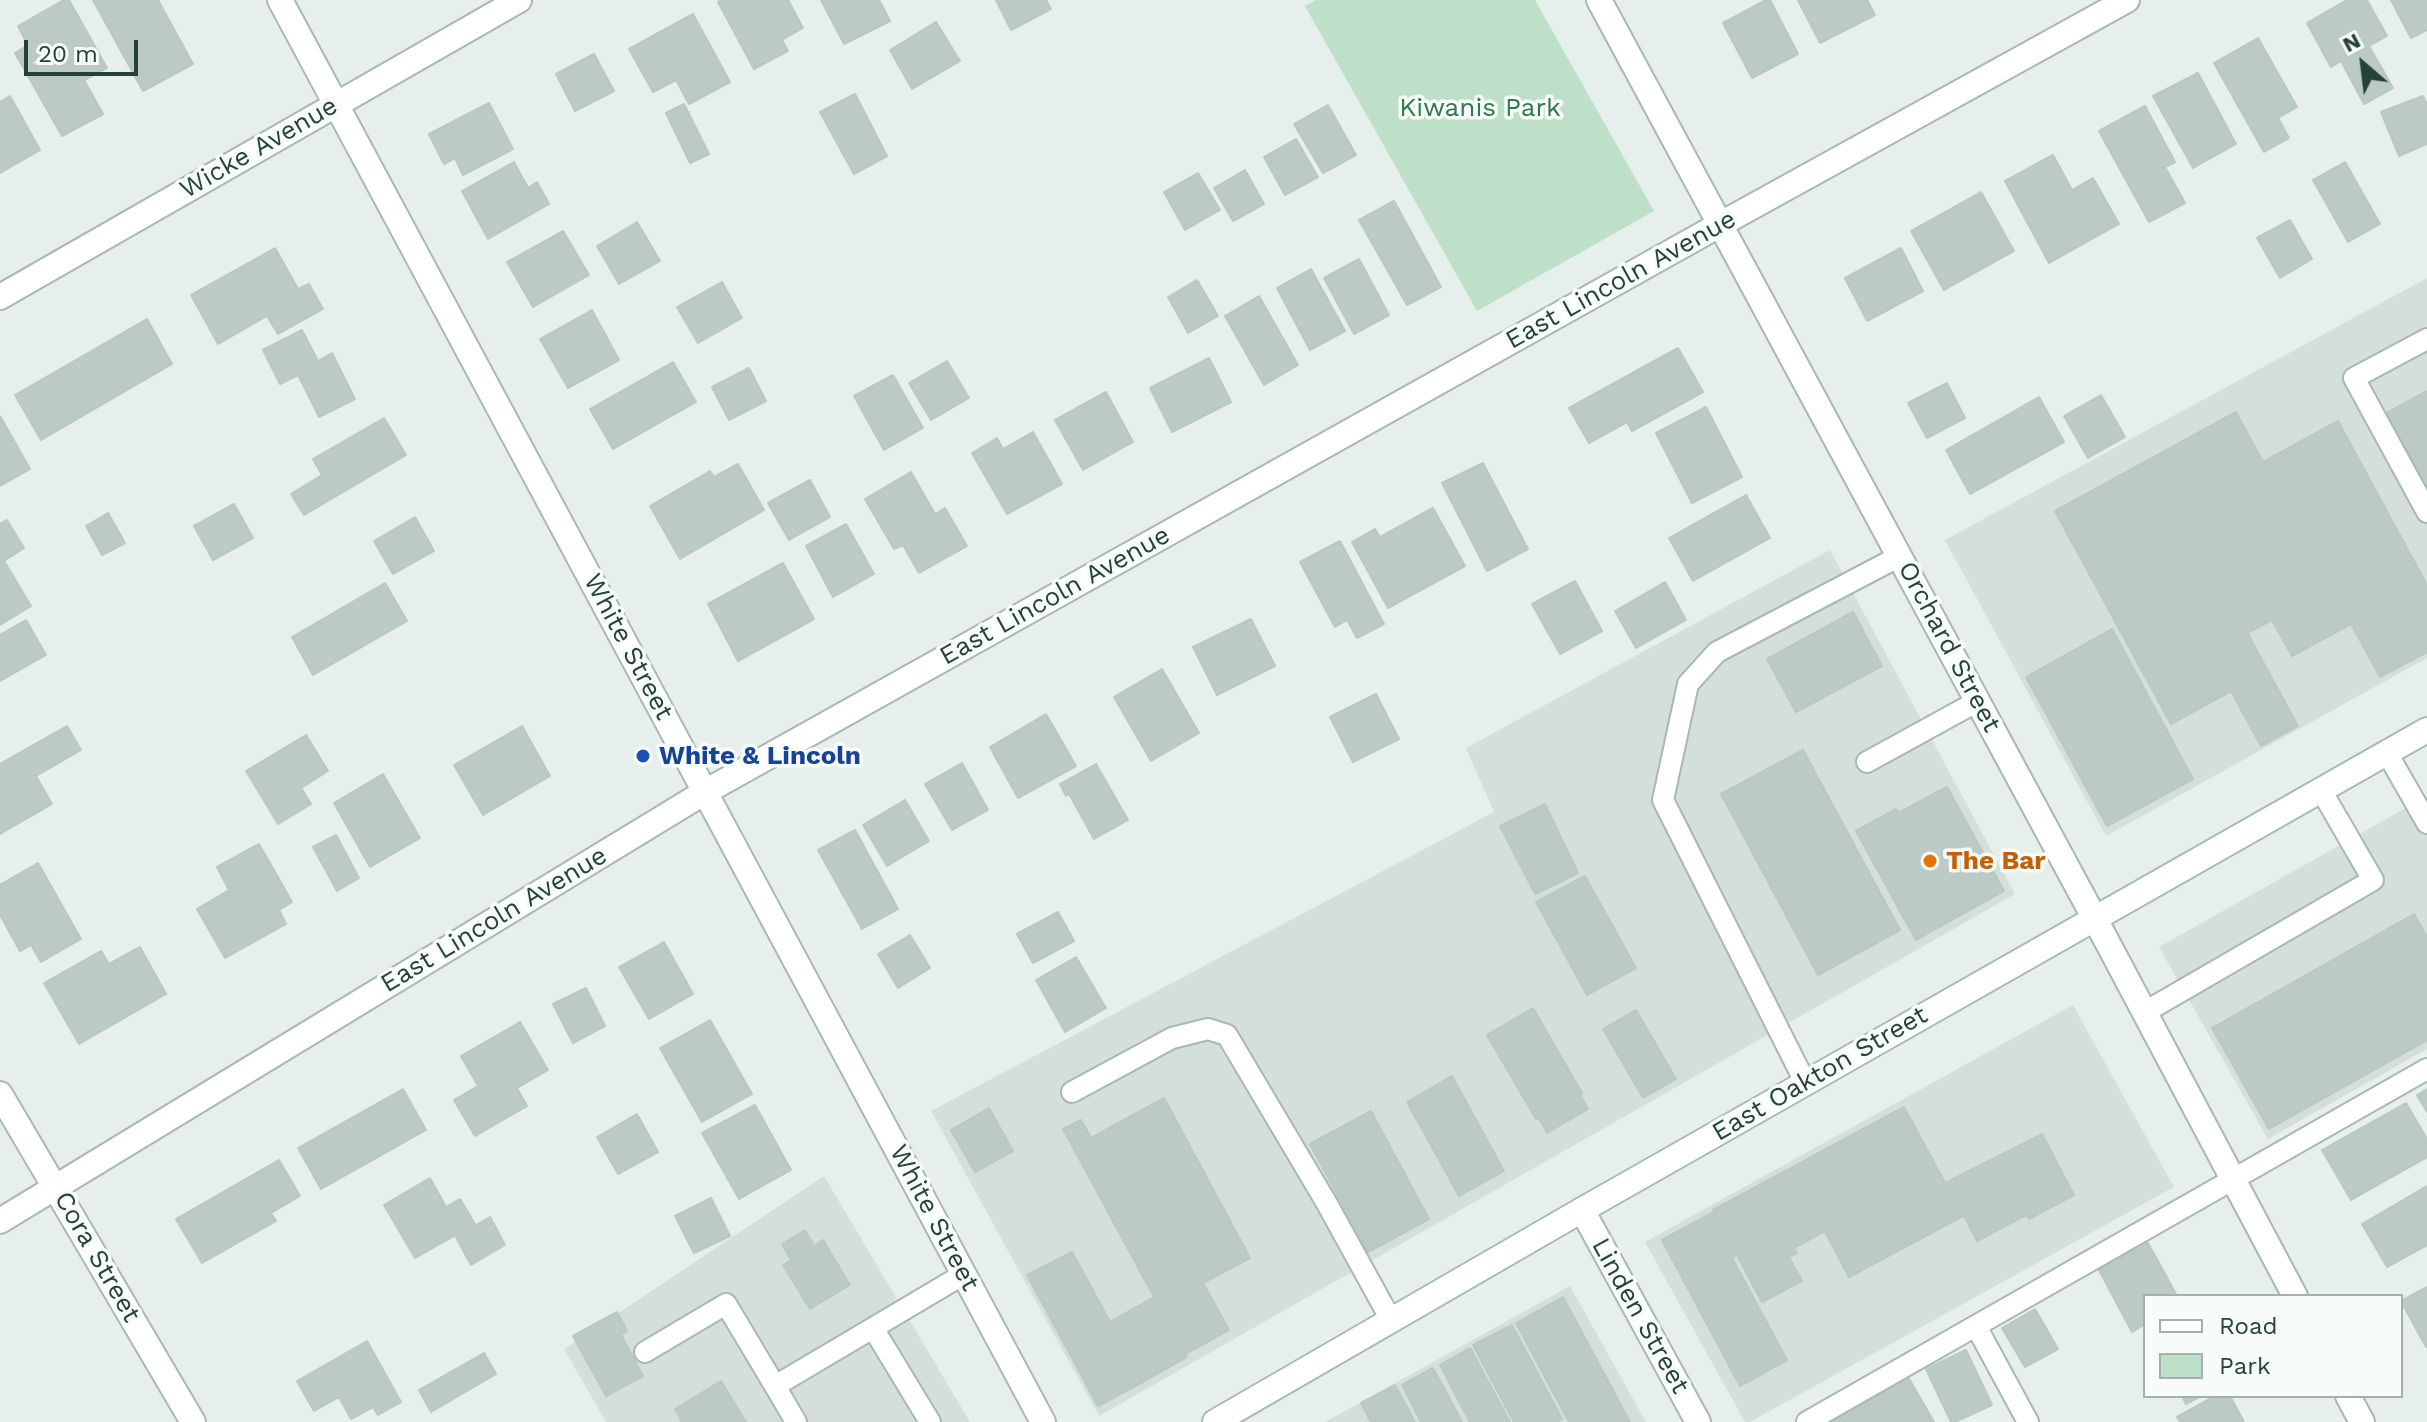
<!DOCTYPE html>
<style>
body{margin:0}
#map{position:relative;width:2427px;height:1422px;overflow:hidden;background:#e6efeb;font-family:"Work Sans",sans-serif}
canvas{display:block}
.legend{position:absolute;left:2143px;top:1294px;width:260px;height:104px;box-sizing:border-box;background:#f7fbf9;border:2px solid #a3b1ad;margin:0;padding:10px 14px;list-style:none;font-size:24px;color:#24423a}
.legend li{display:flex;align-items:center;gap:16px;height:40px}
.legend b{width:40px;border:2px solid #a3b1ad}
.north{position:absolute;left:2323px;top:24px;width:80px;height:80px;-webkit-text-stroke:6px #f7fbf9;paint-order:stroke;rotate:332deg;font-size:22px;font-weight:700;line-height:32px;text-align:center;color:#24423a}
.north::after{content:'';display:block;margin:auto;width:28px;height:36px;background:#24423a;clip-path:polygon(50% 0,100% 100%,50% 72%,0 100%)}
.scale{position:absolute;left:24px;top:40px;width:114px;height:36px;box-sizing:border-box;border:4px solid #24423a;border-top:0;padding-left:10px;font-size:24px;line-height:28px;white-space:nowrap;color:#24423a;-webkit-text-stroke:6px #f7fbf9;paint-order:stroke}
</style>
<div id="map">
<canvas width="2427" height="1422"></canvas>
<ul class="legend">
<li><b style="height:10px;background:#fff"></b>Road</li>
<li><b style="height:22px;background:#bfe0c8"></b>Park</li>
</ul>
<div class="north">N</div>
<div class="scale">20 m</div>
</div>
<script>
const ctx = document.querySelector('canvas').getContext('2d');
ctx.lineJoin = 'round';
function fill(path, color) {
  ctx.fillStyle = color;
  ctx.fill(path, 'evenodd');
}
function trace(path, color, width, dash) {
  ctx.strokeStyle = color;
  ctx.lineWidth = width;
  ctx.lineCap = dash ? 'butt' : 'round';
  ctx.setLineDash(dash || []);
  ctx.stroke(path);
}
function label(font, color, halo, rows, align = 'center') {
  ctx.font = font + ' "Work Sans",sans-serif';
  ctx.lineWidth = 7;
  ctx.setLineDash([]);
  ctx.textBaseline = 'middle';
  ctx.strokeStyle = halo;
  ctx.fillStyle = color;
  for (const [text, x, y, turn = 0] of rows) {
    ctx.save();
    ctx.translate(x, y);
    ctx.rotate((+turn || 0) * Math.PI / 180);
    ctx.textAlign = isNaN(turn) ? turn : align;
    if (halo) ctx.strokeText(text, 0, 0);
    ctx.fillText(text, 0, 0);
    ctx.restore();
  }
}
fill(new Path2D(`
 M2427,278V658L2106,836L1945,540Z
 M1830,550L2015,894L1099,1416L931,1111L1494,812L1466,748Z
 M2427,796V1049L2268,1139L2159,947Z
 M2073,1005L2174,1187L1750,1422H1745L1645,1242Z
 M824,1176L970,1422H606L564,1349Z
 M1570,1286L1646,1422H1325Z`), '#d4dfda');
fill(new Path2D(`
 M1316,0H1535L1654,211L1477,311L1305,6Z`), '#bfe0c8');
const building = new Path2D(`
 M64,0H69L107,68L84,80L103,114L62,136L15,53L28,45L18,26Z
 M93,0H158L193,64L143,91Z
 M722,0H788L803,28L782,40L788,51L754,69L718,2Z
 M821,0H879L890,21L844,44Z
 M996,0H1046L1051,9L1011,30Z
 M1766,0H1770L1798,54L1752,78L1723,23Z
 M1798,0H1867L1875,15L1820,43Z
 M2347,0H2367L2387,36L2369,46L2393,88L2364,104L2341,61L2331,67L2307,23Z
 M2391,0H2427V30L2411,38Z
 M693,14L730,82L689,104L676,80L653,92L629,49Z
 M936,22L960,61L912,89L890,50Z
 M2258,38L2297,107L2278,118L2289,138L2264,152L2214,63Z
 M594,54L614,91L575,111L556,74Z
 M2198,73L2236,144L2193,168L2153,96Z
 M855,94L887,156L854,174L820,112Z
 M10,96L40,150L0,173V102Z
 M2423,96L2427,105V144L2399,156L2381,112Z
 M489,103L513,149L463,175L455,158L444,164L429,134Z
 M684,104L709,154L690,163L666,113Z
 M1328,105L1356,155L1323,173L1294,124Z
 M2145,106L2175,162L2165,167L2185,203L2149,222L2099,131Z
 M1296,139L1318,177L1285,195L1264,157Z
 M2053,155L2072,190L2093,178L2119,224L2049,263L2005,181Z
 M514,162L528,188L537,182L549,204L488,239L462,191Z
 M2345,162L2380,224L2348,242L2313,180Z
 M1245,170L1264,204L1233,221L1214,188Z
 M1198,173L1220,210L1185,230L1164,192Z
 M1981,192L2014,251L1944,290L1911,231Z
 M1394,201L1441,287L1407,305L1359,220Z
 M2290,220L2312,259L2280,278L2257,238Z
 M637,222L660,261L619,284L597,246Z
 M563,231L589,275L533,307L507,262Z
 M275,248L298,289L309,284L323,309L278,334L267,316L218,344L191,295Z
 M1901,248L1923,291L1867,321L1845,278Z
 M1359,259L1389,315L1354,334L1324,278Z
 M1311,269L1345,331L1310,350L1277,288Z
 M1197,280L1218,316L1188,333L1168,297Z
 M722,282L742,318L698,343L677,307Z
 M1259,296L1298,365L1264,385L1225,316Z
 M592,310L619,360L568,388L540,339Z
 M147,319L172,364L41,440L15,395Z
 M302,330L318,361L332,353L355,399L319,417L298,375L280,384L263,350Z
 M1678,348L1703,392L1632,431L1627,422L1589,443L1569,408Z
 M1209,358L1231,402L1172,432L1150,388Z
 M947,361L969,398L931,420L909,383Z
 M673,362L696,402L613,449L590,409Z
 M749,368L766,401L729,420L712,387Z
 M893,375L923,428L884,450L854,396Z
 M1947,383L1965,418L1927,438L1908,403Z
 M2427,391V497L2383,415Z
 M1106,392L1133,442L1083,470L1055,420Z
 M2101,395L2125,437L2088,458L2064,416Z
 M2039,397L2064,442L1970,494L1946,450Z
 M1706,407L1742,477L1692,503L1656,433Z
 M2236,412L2351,624L2292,656L2272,620L2247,633L2152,458Z
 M0,416L30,469L0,486Z
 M384,418L406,455L304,515L291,494L322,475L313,459Z
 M2338,421L2427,585V652L2380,677L2263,462Z
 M1033,432L1062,484L1007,514L972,453L997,438L1003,449Z
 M2152,458L2298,726L2261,746L2231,691L2171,724L2055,511Z
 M1483,463L1528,549L1487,571L1442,483Z
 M738,464L764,510L680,559L650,506L710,471L714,477Z
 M911,472L935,514L945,508L967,546L919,573L903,545L894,549L865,499Z
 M810,480L830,517L789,540L768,503Z
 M1746,495L1770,538L1693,581L1669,538Z
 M234,504L253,538L213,560L194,526Z
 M1433,508L1465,566L1388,608L1352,542L1375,529L1380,537Z
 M108,513L125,543L102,555L86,526Z
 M415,517L434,551L393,574L374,541Z
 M7,520L24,548L4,561L31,606L0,625V524Z
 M846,524L874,574L833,597L806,546Z
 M1340,541L1384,624L1357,638L1347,620L1335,627L1300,562Z
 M783,563L814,619L738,661L708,604Z
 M1575,581L1602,631L1560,654L1532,604Z
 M1665,582L1686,620L1636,648L1615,611Z
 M385,583L407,621L313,675L292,637Z
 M1853,612L1882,666L1796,712L1767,659Z
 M1251,619L1275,666L1217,695L1193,647Z
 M26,620L46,655L0,681V635Z
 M2112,629L2193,779L2107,826L2026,677Z
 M1162,669L1199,733L1151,761L1114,697Z
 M1376,694L1399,739L1353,762L1330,717Z
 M1046,714L1076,766L1018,798L990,747Z
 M67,726L81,750L36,776L52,804L0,834V764Z
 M522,726L550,776L483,815L454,765Z
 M306,735L328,771L301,788L311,804L278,824L246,771Z
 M1803,750L1900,930L1818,975L1721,794Z
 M962,763L988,810L952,830L925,784Z
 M1096,764L1128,820L1094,839L1069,794L1066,796L1060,784Z
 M383,774L420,838L370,867L334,803Z
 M1947,787L2004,891L1916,940L1856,831L1896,809L1898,813Z
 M905,800L929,841L887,866L863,825Z
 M1545,804L1578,873L1535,894L1500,826Z
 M855,830L898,909L862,929L818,850Z
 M336,835L359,878L337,891L313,847Z
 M259,844L292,902L279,910L286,924L225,958L197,909L229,890L217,867Z
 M38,863L81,939L41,962L31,945L20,951L0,915V885Z
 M1585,876L1636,968L1587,995L1536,902Z
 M1058,912L1074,941L1033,963L1017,934Z
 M2414,914L2427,937V1040L2269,1129L2212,1028Z
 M910,935L930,968L898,988L878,954Z
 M664,942L693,994L649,1019L619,967Z
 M140,947L166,994L79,1044L44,983L101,951L109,964Z
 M1076,957L1106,1008L1065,1032L1036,980Z
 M586,988L605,1026L573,1043L553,1004Z
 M1533,1008L1582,1093L1580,1094L1588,1109L1547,1133L1539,1118L1536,1119L1487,1035Z
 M1636,1010L1676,1079L1643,1098L1603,1029Z
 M710,1020L752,1094L702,1122L660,1048Z
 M520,1022L548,1070L517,1088L527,1106L475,1136L454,1100L478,1086L461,1056Z
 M1452,1076L1504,1171L1459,1196L1407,1102Z
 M403,1089L426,1130L321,1189L298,1148Z
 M2427,1089V1112L2417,1095Z
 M1164,1098L1250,1258L1203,1283L1229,1330L1185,1354L1063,1129L1081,1120L1091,1138Z
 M2406,1103L2427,1139V1157L2351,1200L2322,1150Z
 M755,1105L791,1170L739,1199L702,1133Z
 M1904,1107L1963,1216L1849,1277L1791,1168Z
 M989,1108L1013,1151L975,1172L951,1130Z
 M1371,1111L1429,1219L1368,1252L1310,1144Z
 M637,1114L658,1152L618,1174L597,1137Z
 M2042,1134L2074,1195L2029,1219L2026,1215L1977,1241L1947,1182Z
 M279,1160L300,1196L271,1213L276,1221L202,1263L176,1219Z
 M1791,1168L1825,1231L1794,1248L1797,1253L1789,1257L1802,1281L1762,1302L1713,1210Z
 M430,1178L446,1207L460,1199L475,1224L415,1258L384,1205Z
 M2427,1186V1245L2387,1267L2362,1224Z
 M711,1198L730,1236L694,1253L675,1216Z
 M1714,1212L1736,1255L1732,1258L1787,1360L1740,1386L1662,1240Z
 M490,1217L505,1245L471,1265L456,1237Z
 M805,1230L814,1246L823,1240L850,1285L810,1309L783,1265L791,1260L782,1244Z
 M2148,1243L2177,1296H2145V1324L2132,1332L2099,1270Z
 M1072,1252L1143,1382L1098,1406L1027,1275Z
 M2427,1287V1347H2426L2401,1301Z
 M1154,1297L1187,1357L1143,1382L1110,1322Z
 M1563,1297L1630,1422H1569L1516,1323Z
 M2035,1309L2058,1349L2025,1367L2002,1328Z
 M617,1312L627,1331L621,1335L643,1376L606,1396L573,1336Z
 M1512,1325L1562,1419L1556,1422H1514L1473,1345Z
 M367,1341L401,1402L378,1415L373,1407L351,1419L339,1397L314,1411L297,1381Z
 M1470,1348L1510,1422H1470L1440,1365Z
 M1966,1350L1992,1405L1955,1422H1951L1926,1369Z
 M484,1353L496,1374L431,1412L419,1390Z
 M1433,1368L1462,1422H1421L1402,1385Z
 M1907,1375L1934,1422H1825Z
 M721,1381L746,1422H682L675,1409Z
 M1395,1385L1415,1422H1371L1361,1403Z
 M2182,1396H2201L2186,1404Z
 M2215,1396H2230L2244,1422H2180L2177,1417Z`);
fill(building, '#bbcac4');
trace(building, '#b8c9c2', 2);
const service = new Path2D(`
 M2427,339L2354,378L2427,512
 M2387,753L2427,823
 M1867,762L1978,701
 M2145,1012L2373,880L2321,790
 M1805,1082L1663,800L1688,684L1717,652L1900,556
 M1072,1092L1172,1038L1208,1029L1227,1035L1326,1202L1391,1320
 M1976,1326L2028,1422
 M873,1328L964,1274
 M645,1352L726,1304L775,1386
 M796,1422L775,1386L873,1328L930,1422
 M1807,1422L2427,1069`);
const minor = new Path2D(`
 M280,0L1043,1422
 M1599,0L2095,919L2295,1296
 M0,297L519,0
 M0,1094L193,1422
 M1582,1210L1698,1422
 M0,1221L705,792L1721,224L2127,0
 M2348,1396L2362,1422`);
const secondary = new Path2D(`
 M1215,1422L1582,1210L2427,730`);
trace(service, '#a8b8b2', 24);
trace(minor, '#a8b8b2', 28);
trace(secondary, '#a4bbb3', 28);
trace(service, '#fff', 20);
trace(minor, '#fff', 24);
trace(secondary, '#fff', 24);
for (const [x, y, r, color] of [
 [643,756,8,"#1a4fb4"],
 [1930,861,8,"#e8710a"]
]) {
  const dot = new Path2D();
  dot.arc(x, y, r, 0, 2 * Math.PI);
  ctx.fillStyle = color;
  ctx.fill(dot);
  trace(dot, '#f7fbf9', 3);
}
label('26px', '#2d7a4b', '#f7fbf9', [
 ["Kiwanis Park",1480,108]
]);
label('26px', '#24423a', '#f7fbf9', [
 ["Wicke Avenue",259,148,-30],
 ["East Lincoln Avenue",1621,280,-29],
 ["East Lincoln Avenue",1055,596,-29],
 ["White Street",628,647,62],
 ["Orchard Street",1949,647,62],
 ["East Lincoln Avenue",494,920,-31],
 ["East Oakton Street",1820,1074,-30],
 ["White Street",934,1218,62],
 ["Cora Street",97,1257,60],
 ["Linden Street",1640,1316,61]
]);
label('bold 26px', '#164399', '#f7fbf9', [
 ["White & Lincoln",659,756]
], 'left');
label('bold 26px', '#c56008', '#f7fbf9', [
 ["The Bar",1946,861]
], 'left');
</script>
